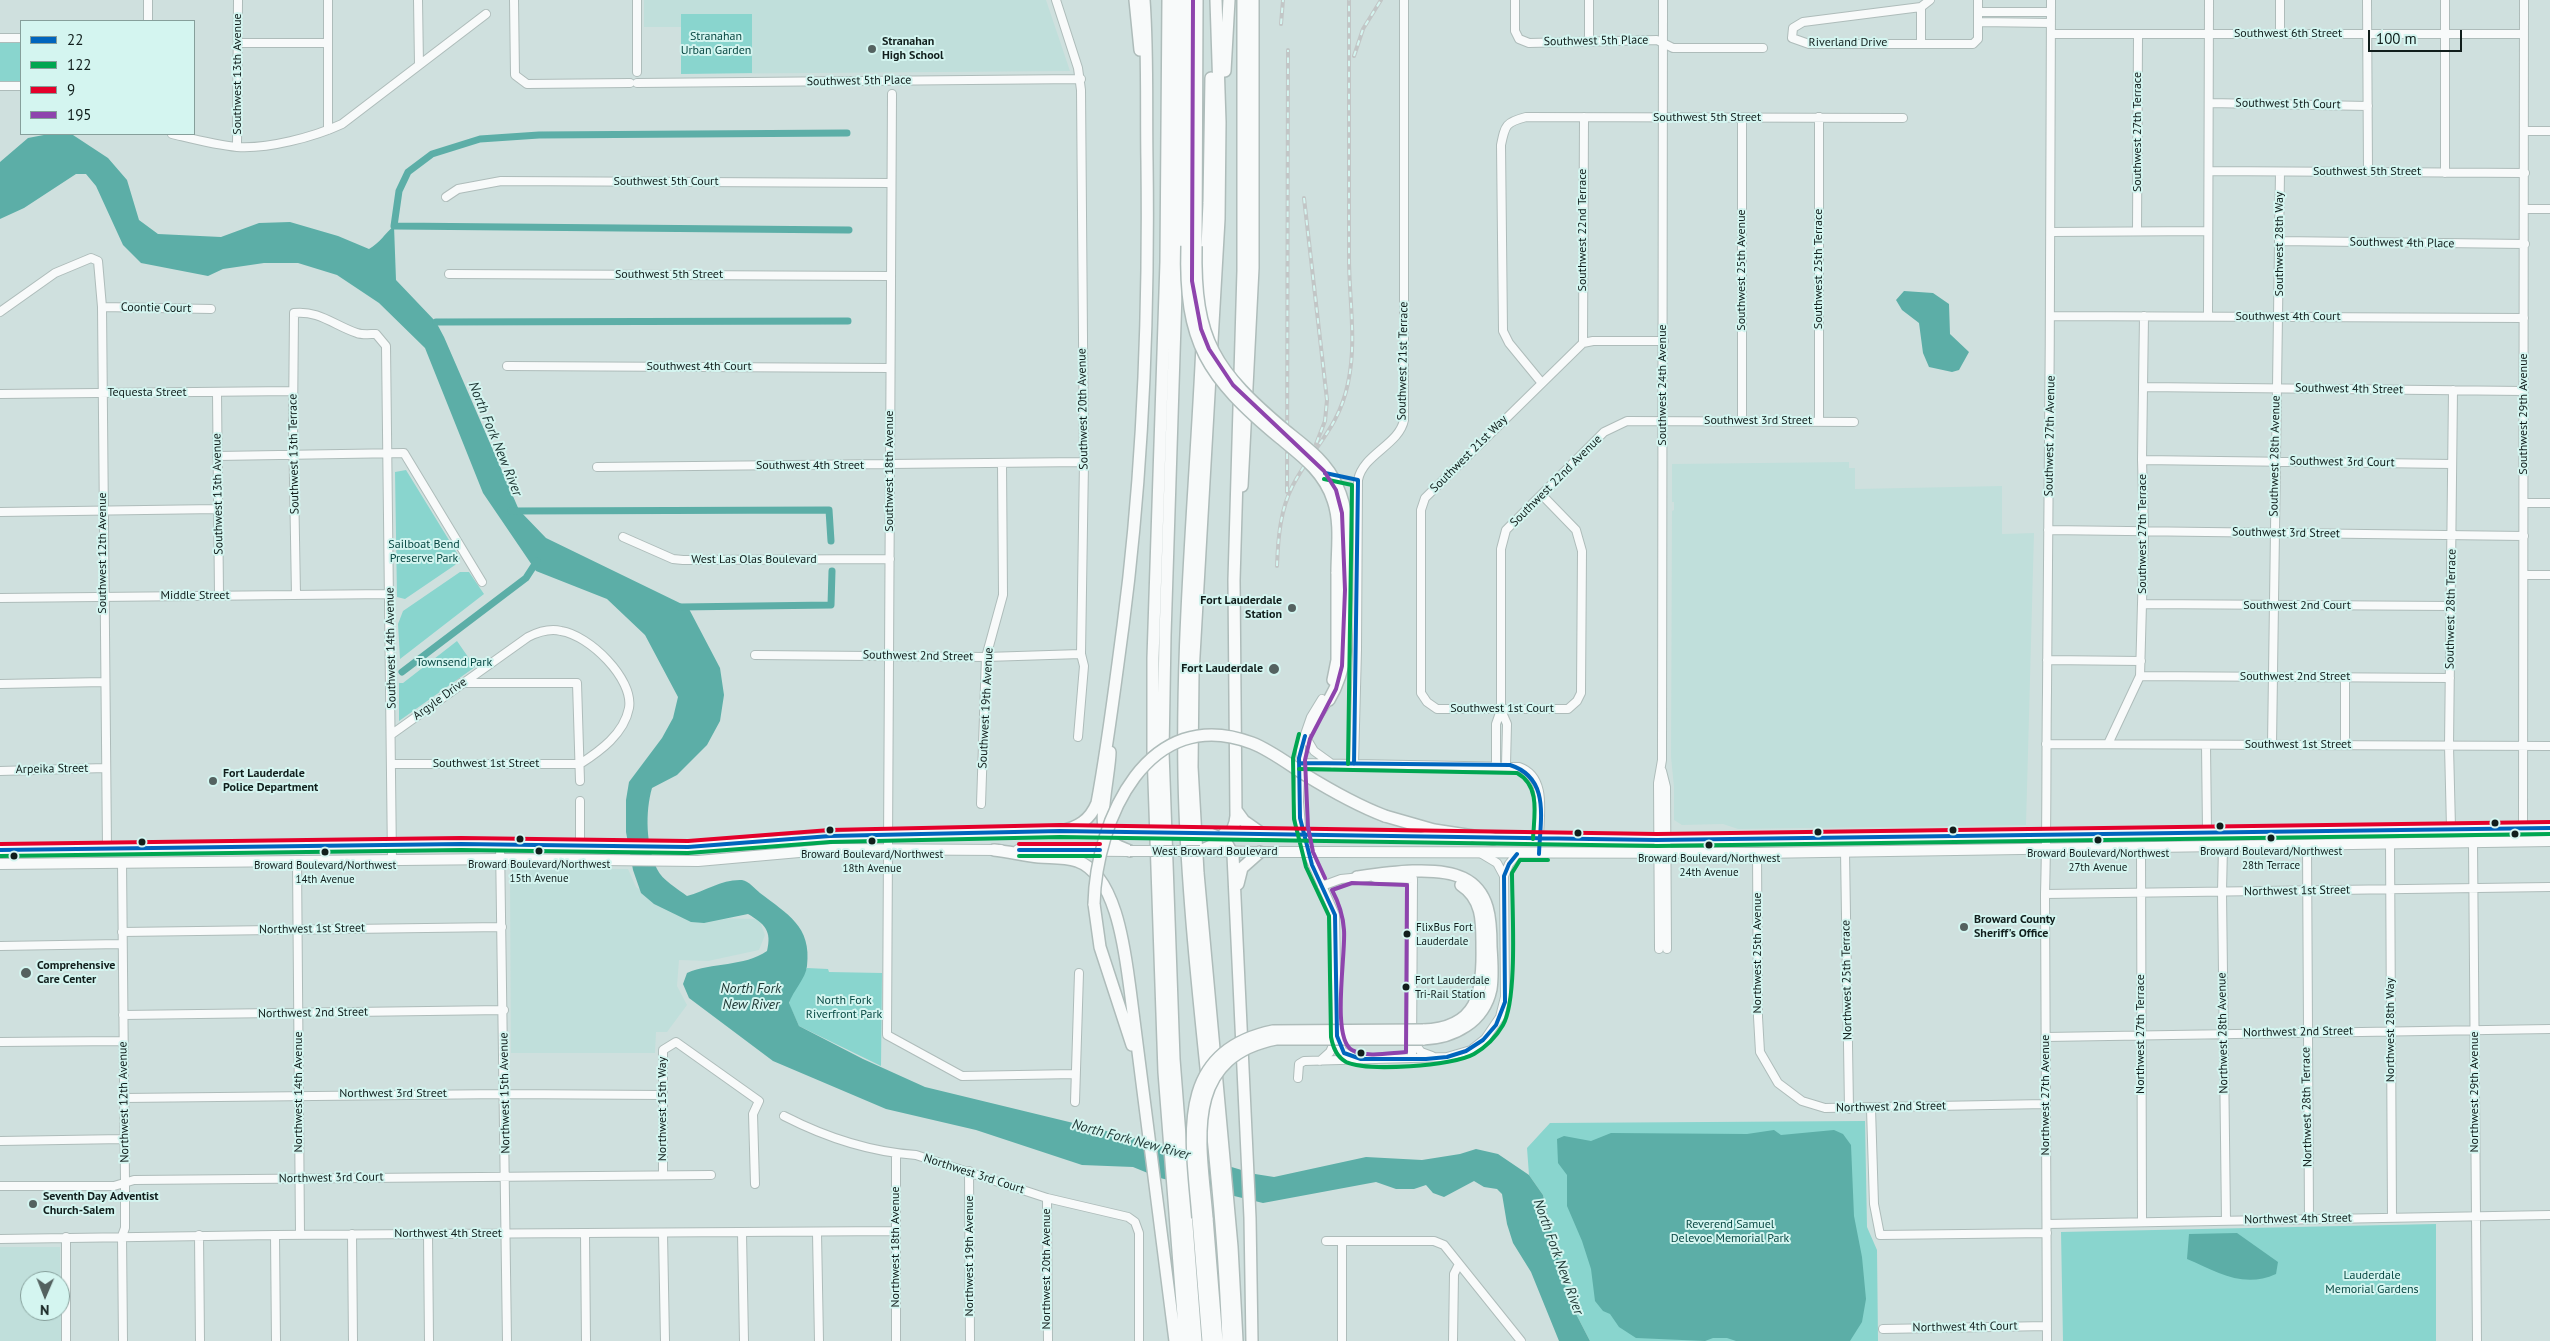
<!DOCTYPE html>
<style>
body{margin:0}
#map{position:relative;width:2550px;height:1341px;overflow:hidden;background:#cfe0de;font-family:"PT Sans",sans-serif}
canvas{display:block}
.legend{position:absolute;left:20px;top:20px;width:175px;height:115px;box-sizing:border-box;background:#d4f5f0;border:1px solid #869f9b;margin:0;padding:6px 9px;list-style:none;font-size:15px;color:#111e1c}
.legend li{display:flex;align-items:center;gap:10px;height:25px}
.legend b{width:25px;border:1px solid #869f9b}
.north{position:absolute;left:20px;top:1271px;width:50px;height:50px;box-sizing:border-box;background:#d4f5f0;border:1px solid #869f9b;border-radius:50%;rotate:181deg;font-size:14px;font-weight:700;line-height:20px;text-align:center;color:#111e1c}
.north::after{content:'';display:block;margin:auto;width:18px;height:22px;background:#546260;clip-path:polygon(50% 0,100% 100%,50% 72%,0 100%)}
.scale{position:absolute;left:2368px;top:30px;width:94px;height:22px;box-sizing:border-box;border:2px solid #111e1c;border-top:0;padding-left:6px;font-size:15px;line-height:18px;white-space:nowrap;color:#111e1c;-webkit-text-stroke:4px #d4f5f0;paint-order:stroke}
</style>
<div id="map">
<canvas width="2550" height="1341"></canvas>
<ul class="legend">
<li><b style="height:6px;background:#0065bd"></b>22</li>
<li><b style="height:6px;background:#00a651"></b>122</li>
<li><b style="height:6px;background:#e4002b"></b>9</li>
<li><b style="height:6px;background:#8e44ad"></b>195</li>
</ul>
<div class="north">N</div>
<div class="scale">100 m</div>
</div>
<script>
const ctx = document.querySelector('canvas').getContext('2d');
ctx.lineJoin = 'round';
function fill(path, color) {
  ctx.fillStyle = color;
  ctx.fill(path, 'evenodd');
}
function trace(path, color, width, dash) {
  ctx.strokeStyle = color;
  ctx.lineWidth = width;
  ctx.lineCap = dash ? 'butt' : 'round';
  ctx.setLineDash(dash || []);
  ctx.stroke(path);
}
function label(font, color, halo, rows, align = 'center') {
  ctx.font = font + ' "PT Sans",sans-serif';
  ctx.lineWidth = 4;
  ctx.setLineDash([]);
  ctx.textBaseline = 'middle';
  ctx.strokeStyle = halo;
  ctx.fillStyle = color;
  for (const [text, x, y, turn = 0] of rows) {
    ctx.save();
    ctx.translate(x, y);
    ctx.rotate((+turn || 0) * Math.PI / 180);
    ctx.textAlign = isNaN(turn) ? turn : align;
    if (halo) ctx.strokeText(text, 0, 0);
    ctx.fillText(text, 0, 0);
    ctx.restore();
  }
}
fill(new Path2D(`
 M644,0H1046L1070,71L681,74V27H644Z
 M1849,462V468H1855V489L2002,486V534L2034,533L2026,825L1738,829L1723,824L1682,825L1674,820V787L1671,757L1672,511L1674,510V502H1672V464Z
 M514,868L628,869L636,887L667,907L705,918L759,919L765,935L759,950L708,961L679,960L677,986L687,1005L667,1032H656L655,1053H511L510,873Z
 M0,1247H60L61,1341H0ZM30,1281H60V1311H30Z`), '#c0dfdb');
fill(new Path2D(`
 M681,14H752V73L681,74Z
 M0,43H21V84H0Z
 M406,470L460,558L455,565L405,599L397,597L395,472Z
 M460,572H469L484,594L400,659L398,624L403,611Z
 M457,641L475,667L399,721V683H403Z
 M807,968L828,969L829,972L882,973L881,1066L799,1026L789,1004L792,992Z
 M1865,1121L1867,1227L1877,1250L1878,1341H1590L1574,1310L1563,1279L1543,1195L1529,1175L1527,1148L1550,1123Z
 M2436,1224V1341H2063L2061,1232Z`), '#89d5ce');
fill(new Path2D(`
 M49,134L73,135L108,158L127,180L139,220L158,234L221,237L259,223L290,222L338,236L369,249C380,243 385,233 394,226L396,280L436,322L444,337L519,510L546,538L688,607L720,668L724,695L720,721L707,745L677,775L652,788C645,812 646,846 657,869C662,880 678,889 687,896C706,891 722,879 742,880C749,881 755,889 760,893C787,914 812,926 807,966C806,978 793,991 789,1003L799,1026L863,1059L925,1087L1131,1137L1255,1174L1274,1177L1366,1157L1422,1160L1460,1154L1476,1149L1498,1154L1529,1175L1543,1195L1563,1279L1574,1310L1590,1341H1559L1531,1272L1513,1243L1507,1224L1502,1194L1497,1189L1484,1187L1474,1181L1444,1197L1433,1193L1426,1185L1414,1189H1396L1376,1182L1263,1203L1160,1178L1133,1167L1082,1165L976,1130L886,1109L773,1061L689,998L683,984L687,973C712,962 744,967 767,951C772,931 765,924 748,914L704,923L691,922L654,904L641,893L633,870L626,832V800L629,782L662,738L673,718L678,697L645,635L607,599L536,571L483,493L425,348L379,303L337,275L298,263H264L223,269L208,276L141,263L123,245L96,186L86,174H76L24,208L0,219V162L28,138Z
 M1904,291L1933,293L1949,304L1950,334L1969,352L1959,370L1952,372L1929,367L1923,353L1919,323L1902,310L1896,300Z
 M1774,1130L1781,1135L1834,1130L1843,1134L1851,1145L1854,1216L1862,1257L1866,1299L1862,1322L1850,1341H1736L1727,1338H1713L1705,1341L1636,1338L1619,1327L1610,1314L1603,1311L1595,1301L1591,1269L1582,1241L1567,1206V1175L1558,1163L1557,1139L1564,1136L1591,1141L1611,1133L1747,1134Z
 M2237,1233L2278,1262L2276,1274C2243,1289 2218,1272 2187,1259L2189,1234Z`), '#5caea7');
trace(new Path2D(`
 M847,133L539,135L480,139L432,154L408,172L399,191L394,226L849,230
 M436,322L848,321
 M511,511L829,510L831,541
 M680,607L831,605L832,571
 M402,672L526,578L537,561`), '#5caea7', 7);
const minor = new Path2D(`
 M148,0V21
 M418,0L419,65
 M514,0L515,75L527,84L630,83
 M1056,0L1078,68L1081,90L1084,462L1081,654L1084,666L1078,737
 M1515,0V31L1519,39L1529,43L1657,40L1673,48H1763
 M1589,0V41
 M1930,0L1921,7L1803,22L1793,28L1792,38L1809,44H1973L1978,39V0
 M2367,0L2368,171
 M2445,0V173
 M1921,7V43
 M1979,12H2051
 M1979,22L2051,23
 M2051,34H2524
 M2280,34V0
 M0,38H21
 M238,43H328
 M637,72V0
 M637,83L1081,79
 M0,86H21
 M892,94L887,1035L962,1076L1075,1074
 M2209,103L2368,106
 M328,130V0
 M2524,131H2550
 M172,134C193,139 215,145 237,147C268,149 314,137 342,124L486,14
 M237,147L238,0
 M2209,171L2525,173
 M446,197L458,189L501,181L891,183
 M2525,209H2550
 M2137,231L2138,34
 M2051,232L2207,231
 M2279,241L2525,244
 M449,274L890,276
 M102,307L211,309
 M0,312L55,273L91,258L98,261L102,307L107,849
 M2051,316L2524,318
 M2208,316L2209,0
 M1583,343L1584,117
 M507,366L890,368
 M1541,382L1509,343L1503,331L1501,145C1505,125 1506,122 1526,117L1903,118
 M2144,387L2524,391
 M217,393L219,595
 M0,394L293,391
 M1742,421V119
 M1819,422V117
 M217,456L404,453L482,582
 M2142,460L2452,464
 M597,467L1084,462
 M1542,495L1576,530L1582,551L1581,693L1577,701L1568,709H1437L1427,702L1421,693V510L1425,498L1583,343L1593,341H1664
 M2525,503H2550
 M0,512L218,509
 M2048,530L2524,536
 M623,537L673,559L683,560L890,559
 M2524,575H2550
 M296,595L293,424L294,313C319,310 335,326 357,333C362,335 370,334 376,334L386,346L392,860
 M0,598L390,594
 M2143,604L2451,606
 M755,655L986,657L1081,654
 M2047,660L2141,661
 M2140,676L2450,678
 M461,683H577L580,781
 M0,684L104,682
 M1322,699L1311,717L1301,746L1299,802L1301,827L1309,856L1335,915L1337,1036L1342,1051L1355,1059
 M1501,710L1507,724L1506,765
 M1309,730L1329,700
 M392,734L528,637C538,632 549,628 561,631C589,635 634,679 629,708C624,734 600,751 580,764H392
 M1305,736L1314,751L1332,764
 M2046,744L2550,746
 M2108,744L2140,676L2144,531L2142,460L2144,316
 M2206,745L2207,831
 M2272,745L2280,172
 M2345,745V678
 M1299,763L1519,767C1548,777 1539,815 1539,839
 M1354,764L1357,650L1358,480C1363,454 1399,445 1404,420V0
 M1496,765V724L1501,710V549L1506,530L1604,432L1627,421L1854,422
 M0,771L105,768
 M1662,771L1666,787L1667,949
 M981,804L986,657L1003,595L1002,464
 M2451,828L2449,746L2453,390
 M2523,828L2524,0
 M2473,842L2477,1341
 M2390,843L2392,1218
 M500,844L507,1341
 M2307,844L2309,1219
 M580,846V801
 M2223,846L2222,892L2226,1220
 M2141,847L2142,1222
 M1845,851L1849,1109
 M1757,853L1758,1017L1760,1052L1778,1083L1802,1101L1825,1108L2046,1104
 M1482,854L1497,863L1504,876
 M297,860L300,1234
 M122,862L125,1182V1228L122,1236L123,1341
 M1375,878L1413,879L1412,1058
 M1322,886L1341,879L1361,877
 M2045,894L2550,887
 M122,932L502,927
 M0,946L121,944
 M1659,949L1658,783L1662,760L1663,0
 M123,1015L504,1010
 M2046,1037L2550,1029
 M1412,1040L1421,1052L1432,1056
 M0,1042L123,1041
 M1320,1061L1330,1052L1337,1036
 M1298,1078L1299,1064L1304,1061L1447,1057L1471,1050L1485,1039L1500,1017L1505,997L1504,876L1509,864L1517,854
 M124,1098L504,1094L663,1095
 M1075,1102L1079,973
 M1871,1109L1874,1204L1880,1235L2047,1233
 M784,1116C825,1137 870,1152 916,1155L1047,1198L1128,1217L1135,1222L1139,1233V1341
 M0,1141L124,1139
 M896,1154V1341
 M969,1171L970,1341
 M663,1174V1050L676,1042L759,1101L753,1114L755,1184
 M0,1186H114L134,1180L711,1175
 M1047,1198L1048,1341
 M2047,1224L2550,1215
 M663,1233L665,1341
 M742,1233L744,1341
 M817,1233L819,1341
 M352,1234L353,1341
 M428,1234L429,1341
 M585,1234L586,1341
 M199,1235L200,1341
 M275,1235L276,1341
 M66,1237V1341
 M0,1239L275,1235L895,1231
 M1326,1241H1434L1444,1245L1521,1341
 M1883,1329L2047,1326
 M1342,1341V1241
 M1453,1341L1454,1274L1459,1264
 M2047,1341L2045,894C2047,826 2046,759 2047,692C2050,461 2050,231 2051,0`);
const major = new Path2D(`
 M1224,833H1261
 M1319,835L1467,839
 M1486,839L1860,838L2550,828
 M0,850L461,844L688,847L875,835L1060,831L1148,833
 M1018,850L1128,851
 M1201,851L1260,852
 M1326,852L1757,853L2550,841
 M0,864L501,859L698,861L833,849L1001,850`);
const highway = new Path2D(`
 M1135,0L1140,50
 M1168,0L1166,262L1153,658V751L1164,1072L1185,1341
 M1179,0L1177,261L1165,635L1163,752L1174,1059L1196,1341
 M1216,0L1220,122L1219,219L1193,673L1192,767L1198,873L1232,1247L1237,1341
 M1225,71L1229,0
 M1187,246V0
 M1196,246L1197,0
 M1204,314L1209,203L1211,78
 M1202,345C1195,500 1179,656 1185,811C1192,988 1222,1164 1228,1341
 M1242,486L1253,268V0
 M1333,680L1337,660V572
 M1329,700C1353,660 1346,617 1346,572
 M1110,752C1110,772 1097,823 1107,837C1113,845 1122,848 1130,851
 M1236,810L1244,821L1261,833
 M1385,816L1434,830L1493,839
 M1060,831C1078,828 1090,820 1097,803C1108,744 1115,685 1123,626C1143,473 1149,317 1147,162C1146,108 1148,54 1144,0
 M1208,833L1225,840L1233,855L1250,1218L1252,1341
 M994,850C1009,852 1024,855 1039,857C1052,858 1064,857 1077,861C1117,875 1125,953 1130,989L1175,1341
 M1200,851C1218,843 1234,839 1236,816L1234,580L1243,271V0
 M1357,877C1385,873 1437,865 1463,878C1490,891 1491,920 1491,947C1492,961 1493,976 1491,989C1484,1022 1454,1038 1423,1039
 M1238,884L1242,868L1260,852
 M1094,904L1100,947L1132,1045
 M1423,1030C1478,1028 1483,993 1482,947C1482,923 1483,899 1461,885
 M1198,1218L1208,1341
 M1207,1218L1217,1341`);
trace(minor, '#aebcba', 10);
trace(major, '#aebcba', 12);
trace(highway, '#aebcba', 14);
trace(minor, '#f8fafa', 8);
trace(major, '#f8fafa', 10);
trace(highway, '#f8fafa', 11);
const rail = new Path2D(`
 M1281,24L1283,0
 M1354,56L1363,29L1381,0
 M1304,198L1327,400L1325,421L1316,444
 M1287,492L1288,50
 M1277,566C1278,539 1280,510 1293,485C1313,447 1339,428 1348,383C1357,342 1349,299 1349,258C1349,172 1349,86 1349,0`);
trace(rail, '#c2c6c6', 4);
trace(rail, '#d4f5f0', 2, [5.5]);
const majorBridge = new Path2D(`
 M1148,833H1208
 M1261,833L1319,835
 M1130,851H1200
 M1260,852H1326`);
const highwayBridge = new Path2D(`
 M1187,246C1184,343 1207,377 1280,438C1302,456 1324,472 1333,500C1341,523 1337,549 1337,572
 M1196,246C1194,341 1215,371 1286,431C1306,447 1327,462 1337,486C1350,513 1347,543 1346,572
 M1094,904C1096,820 1148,703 1252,743C1270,750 1287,763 1304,774C1330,790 1356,805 1385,816
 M1198,1218C1192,1141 1172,1052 1273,1031L1423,1030
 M1207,1218C1201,1146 1180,1058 1276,1039H1423`);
trace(majorBridge, '#aebcba', 12, []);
trace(highwayBridge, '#aebcba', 14, []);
trace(majorBridge, '#f8fafa', 10);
trace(highwayBridge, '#f8fafa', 11);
trace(new Path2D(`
 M1325,473L1358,480L1354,764
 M1305,736L1299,758L1300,818L1312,865L1335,915L1337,1036L1344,1053L1361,1059H1426L1447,1057L1466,1051L1483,1040L1496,1025L1505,1002L1504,876L1509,864L1517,854
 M1299,763L1510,765C1551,778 1540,820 1539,854
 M0,850L461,844L688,847L830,836L1060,831L1657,840L2550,828
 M1019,850H1100`), '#0065bd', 4);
trace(new Path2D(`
 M1324,479L1352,485L1348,764
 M1299,734L1293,758L1294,819L1306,867L1329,916L1331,1037C1333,1047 1336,1056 1346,1062C1367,1072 1453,1066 1474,1054C1486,1047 1496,1037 1503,1025C1518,999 1512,906 1512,873L1520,860H1548
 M1299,769L1517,773C1541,786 1534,816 1533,839
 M0,856L461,850L688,853L830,842L1060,837L1657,846L2550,834
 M1019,856H1100`), '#00a651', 4);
trace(new Path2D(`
 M0,844L461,838L688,841L830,830L1060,825L1657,834L2550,822
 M1019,844H1100`), '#e4002b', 4);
trace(new Path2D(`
 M1193,0L1192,281L1201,329L1209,349L1233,385L1324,471L1336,490L1342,513L1345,590L1342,666L1336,689L1310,739L1305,760L1308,827L1313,852L1325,878
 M1352,883L1407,885L1406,1052C1389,1053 1367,1058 1352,1050C1331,1038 1346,954 1344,930C1343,915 1339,903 1332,890Z`), '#8e44ad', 4);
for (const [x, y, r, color] of [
 [872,49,5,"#546260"],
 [1292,608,5,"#546260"],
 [1274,669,6,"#546260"],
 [213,781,5,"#546260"],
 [2495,823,4.5,"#111e1c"],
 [2220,826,4.5,"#111e1c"],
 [830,830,4.5,"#111e1c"],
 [1953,830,4.5,"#111e1c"],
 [1818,832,4.5,"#111e1c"],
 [1578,833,4.5,"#111e1c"],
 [2515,834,4.5,"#111e1c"],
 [2271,838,4.5,"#111e1c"],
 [520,839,4.5,"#111e1c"],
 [2098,840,4.5,"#111e1c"],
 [872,841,4.5,"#111e1c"],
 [142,842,4.5,"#111e1c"],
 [1709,845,4.5,"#111e1c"],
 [539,851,4.5,"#111e1c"],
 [325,852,4.5,"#111e1c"],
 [14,856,4.5,"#111e1c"],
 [1964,927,5,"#546260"],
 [1407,934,4.5,"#111e1c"],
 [26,973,6,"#546260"],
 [1406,987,4.5,"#111e1c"],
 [1361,1053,4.5,"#111e1c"],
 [33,1204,5,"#546260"]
]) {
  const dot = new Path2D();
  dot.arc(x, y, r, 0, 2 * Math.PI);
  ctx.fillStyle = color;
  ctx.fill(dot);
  trace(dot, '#d4f5f0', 2);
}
label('11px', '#111e1c', '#d4f5f0', [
 ["Broward Boulevard/Northwest",2271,852],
 ["28th Terrace",2271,866],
 ["Broward Boulevard/Northwest",2098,854],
 ["27th Avenue",2098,868],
 ["Broward Boulevard/Northwest",872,855],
 ["18th Avenue",872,869],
 ["Broward Boulevard/Northwest",1709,859],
 ["24th Avenue",1709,873],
 ["Broward Boulevard/Northwest",539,865],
 ["15th Avenue",539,879],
 ["Broward Boulevard/Northwest",325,866],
 ["14th Avenue",325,880],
 ["FlixBus Fort",1416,928,"left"],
 ["Lauderdale",1416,942,"left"],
 ["Fort Lauderdale",1415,981,"left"],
 ["Tri-Rail Station",1415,995,"left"]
]);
label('12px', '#111e1c', '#d4f5f0', [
 ["Southwest 6th Street",2288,34],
 ["Southwest 5th Place",1596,41,-1],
 ["Riverland Drive",1848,43],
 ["Southwest 13th Avenue",238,74,-90],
 ["Southwest 5th Place",859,81,-1],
 ["Southwest 5th Court",2288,104,1],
 ["Southwest 5th Street",1707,118],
 ["Southwest 27th Terrace",2138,132,-90],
 ["Southwest 5th Street",2367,172],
 ["Southwest 5th Court",666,182],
 ["Southwest 22nd Terrace",1583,230,-90],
 ["Southwest 4th Place",2402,243,1],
 ["Southwest 28th Way",2280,244,-90],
 ["Southwest 25th Terrace",1819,269,-90],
 ["Southwest 25th Avenue",1742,270,-90],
 ["Southwest 5th Street",669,275],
 ["Coontie Court",156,308,1],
 ["Southwest 4th Court",2288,317],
 ["Southwest 21st Terrace",1403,361,-89],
 ["Southwest 4th Court",699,367],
 ["Southwest 24th Avenue",1663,385,-90],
 ["Southwest 4th Street",2349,389,1],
 ["Tequesta Street",147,393],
 ["Southwest 20th Avenue",1083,409,-91],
 ["Southwest 29th Avenue",2524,414,-90],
 ["Southwest 3rd Street",1758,421],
 ["Southwest 27th Avenue",2050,436,-89],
 ["Southwest 13th Terrace",294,454,-91],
 ["Southwest 21st Way",1469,454,-45],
 ["Southwest 28th Avenue",2275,456,-89],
 ["Southwest 3rd Court",2342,462,1],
 ["Southwest 4th Street",810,466],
 ["Southwest 18th Avenue",890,471,-90],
 ["Southwest 22nd Avenue",1556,481,-45],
 ["Southwest 13th Avenue",218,494,-91],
 ["Southwest 3rd Street",2286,533,1],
 ["Southwest 27th Terrace",2143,534,-90],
 ["Southwest 12th Avenue",103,553,-90],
 ["West Las Olas Boulevard",754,560],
 ["Middle Street",195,596],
 ["Southwest 2nd Court",2297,606],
 ["Southwest 28th Terrace",2451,609,-89],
 ["Southwest 14th Avenue",391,648,-91],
 ["Southwest 2nd Street",918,656,1],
 ["Southwest 2nd Street",2295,677],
 ["Argyle Drive",440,699,-36],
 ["Southwest 19th Avenue",986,708,-87],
 ["Southwest 1st Court",1502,709],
 ["Southwest 1st Street",2298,745],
 ["Southwest 1st Street",486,764],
 ["Arpeika Street",52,769,-1],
 ["West Broward Boulevard",1215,852],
 ["Northwest 1st Street",2297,891,-1],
 ["Northwest 1st Street",312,929,-1],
 ["Northwest 25th Avenue",1758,953,-90],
 ["Northwest 25th Terrace",1847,980,-91],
 ["Northwest 2nd Street",313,1013,-1],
 ["Northwest 28th Way",2391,1030,-90],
 ["Northwest 2nd Street",2298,1032,-1],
 ["Northwest 28th Avenue",2223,1033,-91],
 ["Northwest 27th Terrace",2141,1034,-90],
 ["Northwest 14th Avenue",299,1092,-90],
 ["Northwest 29th Avenue",2475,1092,-90],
 ["Northwest 15th Avenue",505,1093,-91],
 ["Northwest 3rd Street",393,1094],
 ["Northwest 27th Avenue",2046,1095,-90],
 ["Northwest 12th Avenue",124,1102,-91],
 ["Northwest 2nd Street",1891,1107,-1],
 ["Northwest 28th Terrace",2307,1107,-91],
 ["Northwest 15th Way",663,1109,-90],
 ["Northwest 3rd Court",974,1174,18],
 ["Northwest 3rd Court",331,1178,-1],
 ["Northwest 4th Street",2298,1219,-1],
 ["Northwest 4th Street",448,1234],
 ["Northwest 18th Avenue",896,1247,-90],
 ["Northwest 19th Avenue",970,1256,-90],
 ["Northwest 20th Avenue",1047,1269,-90],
 ["Northwest 4th Court",1965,1327,-1]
]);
label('12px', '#084843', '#d4f5f0', [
 ["Stranahan",716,37],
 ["Urban Garden",716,51],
 ["Sailboat Bend",424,545],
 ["Preserve Park",424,559],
 ["Townsend Park",454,663],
 ["North Fork",844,1001],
 ["Riverfront Park",844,1015],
 ["Reverend Samuel",1730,1225],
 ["Delevoe Memorial Park",1730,1239],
 ["Lauderdale",2372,1276],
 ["Memorial Gardens",2372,1290]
]);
label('bold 12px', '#111e1c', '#d4f5f0', [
 ["Stranahan",882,42],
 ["High School",882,56],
 ["Fort Lauderdale",1282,601,"right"],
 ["Station",1282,615,"right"],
 ["Fort Lauderdale",1263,669,"right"],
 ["Fort Lauderdale",223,774],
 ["Police Department",223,788],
 ["Broward County",1974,920],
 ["Sheriff's Office",1974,934],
 ["Comprehensive",37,966],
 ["Care Center",37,980],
 ["Seventh Day Adventist",43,1197],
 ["Church-Salem",43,1211]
], 'left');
label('italic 14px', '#1c3431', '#d4f5f0', [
 ["North Fork New River",495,439,68],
 ["North Fork",751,989],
 ["New River",751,1005],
 ["North Fork New River",1131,1140,15],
 ["North Fork New River",1558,1257,70]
]);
</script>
